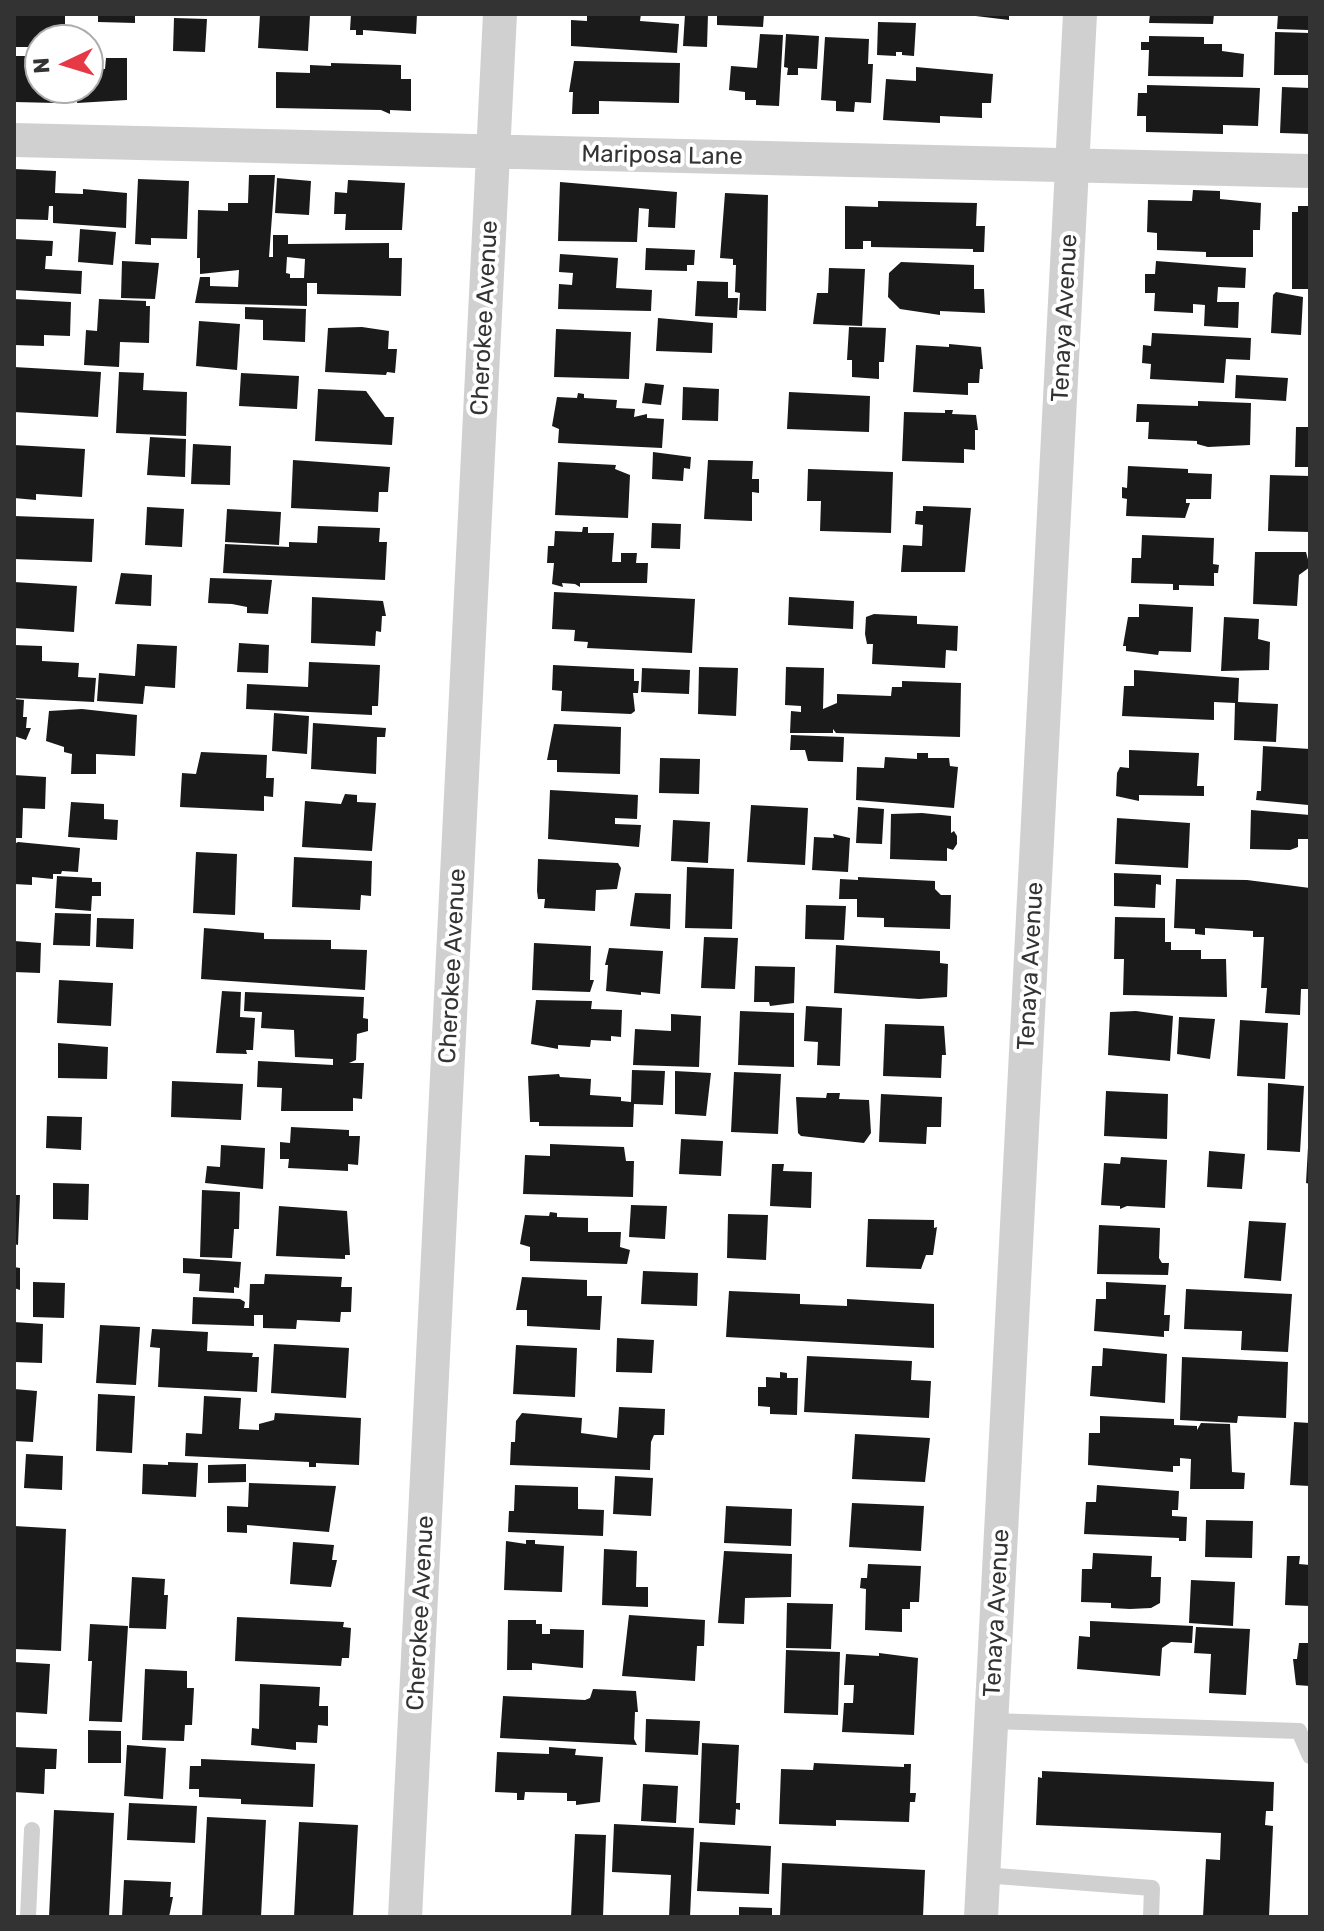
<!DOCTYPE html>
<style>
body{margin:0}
#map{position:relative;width:1324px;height:1931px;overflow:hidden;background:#fff;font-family:Rubik,sans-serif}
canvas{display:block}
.frame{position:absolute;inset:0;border:16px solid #333;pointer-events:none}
.north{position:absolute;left:24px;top:24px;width:80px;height:80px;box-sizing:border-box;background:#fff;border:2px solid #adadad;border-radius:50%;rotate:266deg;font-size:22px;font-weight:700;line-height:32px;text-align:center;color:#333}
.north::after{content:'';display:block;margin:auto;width:28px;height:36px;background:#e63946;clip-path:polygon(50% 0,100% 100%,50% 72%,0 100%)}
</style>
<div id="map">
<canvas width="1324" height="1931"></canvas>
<div class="frame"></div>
<div class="north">N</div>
</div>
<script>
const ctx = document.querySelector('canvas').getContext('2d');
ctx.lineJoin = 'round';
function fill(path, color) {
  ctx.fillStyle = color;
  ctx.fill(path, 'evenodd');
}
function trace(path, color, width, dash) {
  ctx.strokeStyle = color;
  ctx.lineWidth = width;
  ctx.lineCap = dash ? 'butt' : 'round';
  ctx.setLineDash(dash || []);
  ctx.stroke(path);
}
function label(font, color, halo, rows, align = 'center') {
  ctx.font = font + ' Rubik,sans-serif';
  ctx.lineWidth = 8;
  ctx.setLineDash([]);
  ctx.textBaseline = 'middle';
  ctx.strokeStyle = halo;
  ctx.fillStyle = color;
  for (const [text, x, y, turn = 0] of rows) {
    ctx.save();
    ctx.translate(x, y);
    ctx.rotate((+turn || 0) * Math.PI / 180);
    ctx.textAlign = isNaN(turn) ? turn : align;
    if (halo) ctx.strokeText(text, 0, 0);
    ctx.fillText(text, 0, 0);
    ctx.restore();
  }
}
fill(new Path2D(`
 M14,14H65V40H40V47H14Z
 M98,14H135V23L98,22Z
 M260,14L310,15L308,51L258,48Z
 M351,14H417L416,34L363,30V35H356V30H350Z
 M587,14H641L640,21L679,24L677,53L571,46V20L587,21Z
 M685,14H708L707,47L683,46Z
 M717,14H764L763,27L717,25Z
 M959,14H1009V20Z
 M1150,14H1214L1213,24L1149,23Z
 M1278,14H1308V30L1277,29Z
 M174,18L207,19L205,52L173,51Z
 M878,22L916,23L914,56L902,55V52H896V56L877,55Z
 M1275,32L1310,33V75H1274Z
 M760,34L783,35L779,106L756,105V100H745V92L729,90L731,66L757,68Z
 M786,34L819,36L817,69L798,68V75H787L788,68L784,67Z
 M1149,36L1204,37V44H1222V51L1244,54L1243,77L1148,76L1149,50H1141V42H1149Z
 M825,37L869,39L868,64H873L871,103L855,102L854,112L836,111V101L821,100Z
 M88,52H101V65H94L95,68L105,69L106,58H127V100L77,103V88H88Z
 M14,56H40V88H57V103L14,102Z
 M574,61L680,63L679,103L599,101V114H572L573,92H569Z
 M331,63L401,65V79H411V111L390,110V114L381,110L276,108V72L310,73V65L331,66Z
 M916,67L993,74L991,103H982V118L940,116V123L883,120L886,79L916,81Z
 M1147,85L1260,88L1258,126L1223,125V134L1146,132V116H1137L1138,93H1147Z
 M1282,87L1310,88V134L1280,133Z
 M14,169L56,171L55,193L83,194V189L127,193L126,228L53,223V206H49L48,220L14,219Z
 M249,175H275L269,257H273V235H288V244L389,243V258H402L401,296L317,294V283H307V306L195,303L200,277H210V286L238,287L239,270L200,274V258H197L198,210L228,211V203H248ZM287,257L305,259L304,278H290V274L286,273Z
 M277,178L311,181L309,215L275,213Z
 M138,179L189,181L187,239L151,238V245L135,244Z
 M348,180L405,183L402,230H345L346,214H334L335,192L347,193Z
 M560,182L677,192L675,228L648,227L649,209L639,208L637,242L558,241Z
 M1193,190L1220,191V199L1261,203L1260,230H1253V257H1206V252L1157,250V233L1147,232L1148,200L1192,201Z
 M725,193L768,195L766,311L739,310L740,293L735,292L736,265H733V259L720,258Z
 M878,201L977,203L976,226H985L984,252H973V249L871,247V241H863V249H845V206L878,207Z
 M1298,206H1310V289H1292V212H1298Z
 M80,229L116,232L113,265L78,262Z
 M14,239L53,241L52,256H46L45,269L82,271L81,294L14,290Z
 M646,248L695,250L694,265H687V271L645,270Z
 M560,254L618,258L616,288L652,290L651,311L558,309L559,284L572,285L573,273L559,272Z
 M122,261L159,263L155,299L121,298Z
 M1156,261L1246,268L1245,288L1218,287L1217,302H1239L1238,328L1204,326L1205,305L1193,304V313L1154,311L1155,293H1145V274H1155Z
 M901,262L974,265V289H984L985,313L940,311V315L900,309L888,297L889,273Z
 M829,268L865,269L862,326L813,324L817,293H828Z
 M697,281L728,282V298H738L737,318L695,316Z
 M1276,292L1303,297L1301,335L1271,333L1273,295Z
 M14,299L71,302L70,336L44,335V346L14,345Z
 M99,299L146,301V306H150L149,343L120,342L119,367L84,365L86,330L97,331Z
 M245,307L306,309L305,342L263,340V320L245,319Z
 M658,318L713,323L712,353L656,351Z
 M199,321L240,324L237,370L196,366Z
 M362,327L389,331L388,349H397L395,373L387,372L386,375L325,372L328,328Z
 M849,327L886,328L884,362H879V379L852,377V360H847Z
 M556,329L631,332L629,379L554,377Z
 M1152,333L1251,338L1250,360L1226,359L1224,383L1150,379L1151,364L1142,363L1143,345L1151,346Z
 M949,344L981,347L983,369H980L979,383H968V395L913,392L916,345L949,347Z
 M14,367L101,372L98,417L14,412Z
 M119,372L144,373L143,390L187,392L186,436L116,433Z
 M241,373L299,376L297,409L239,406Z
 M1236,375L1288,378L1286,401L1235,398Z
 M645,383L664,385L661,405L642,403Z
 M683,387L719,389L718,421L682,420Z
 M318,389L366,391L385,417H394L392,445L315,441Z
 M789,392L870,396L869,432L787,429Z
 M578,393L584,394V398L617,400L616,408L635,409L634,417L647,414V418L664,419L662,448L558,443L559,429L552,426L557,397L577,398Z
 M1198,401L1251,403L1250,445L1208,447L1197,444V441L1148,439L1149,422H1136L1137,404L1198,406Z
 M945,410H953L952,414L976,415L978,430H975V450L964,449V463L902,461L904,412L945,413Z
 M1296,427H1310V467H1295Z
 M150,437L186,439L185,477L147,475Z
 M193,444L231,446L230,485L191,484Z
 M14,445L85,449L82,497L36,494V500L14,498Z
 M653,452L691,457L690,469L684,468L683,481L652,479Z
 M293,460L390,467L388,492H379L378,512L291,508Z
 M708,460L753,461L752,479H759V493L752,492V521L704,519Z
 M558,462L616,465L615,469L630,475L628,518L555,515Z
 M1128,466L1188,469V473L1212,474L1211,499H1186V503H1190L1185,518L1126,516L1127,499L1122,498V487L1127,488Z
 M808,469L893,472L891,533L820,531L821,501H807Z
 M1270,475L1310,476V532L1268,531Z
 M923,506L971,508L965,572H901L903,545L922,546L923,525L915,524L916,511H923Z
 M147,507L184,509L182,547L145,545Z
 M227,509L281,512L279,545L225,542Z
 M14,516L94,519L92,562L14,559Z
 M652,523L681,524L680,549L651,548Z
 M318,526L380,528L379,542H387L385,580L223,573L225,544L289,547V542L317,543Z
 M583,527H588V533H614L612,562H621V553H637L636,563H648L647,583H580V587L575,584L562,583L563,587L552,584L554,563H547L548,546H554L555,531L582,532Z
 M1142,535L1214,538L1213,564L1219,565L1218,573H1214V586L1179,585V590H1173V584L1131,583L1132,558H1141Z
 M1255,552H1306L1310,567L1299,575L1297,606L1253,604Z
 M121,573L152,575L151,606L115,604Z
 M210,578L272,580L268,614L247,613V607L232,604L208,603Z
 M14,582L77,586L74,632L14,628Z
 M554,592L695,599L692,653L587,648L588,642L574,641L575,630L552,629Z
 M312,597L383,601L386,616H382L381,632L376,631L375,646L311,643Z
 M789,597L854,601L853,629L788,625Z
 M1139,604L1193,607L1191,652L1159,651L1158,655L1126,651V646H1123L1128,617H1139Z
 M874,614L917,616V624L958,626L957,651L946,650L945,668L872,664L873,644H867L865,634L866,617Z
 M1224,617L1259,619L1258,639L1270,642L1269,670L1221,671Z
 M239,643L269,645L268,673L237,672Z
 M137,644L177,646L175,688L145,686L143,704L97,701L99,673L135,676Z
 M14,645L42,646V661L79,663L78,677L96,678L94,702L14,698Z
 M309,662L380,665L378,706H372V715L246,709L247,684L308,687Z
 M553,665L634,669V681H639L638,693H633L635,711L631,714L561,711L562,691L552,690Z
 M699,667L738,668L736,716L698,714Z
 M786,667L824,668L823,709L837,703V694L891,696L892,687H902V681L961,683L960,737L836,733L833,729V733H790L791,711L801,712V706L785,705Z
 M642,668L690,670L689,694L641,692Z
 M1134,670L1239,678L1238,702L1278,704L1276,742L1234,740L1235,703L1214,702V720L1122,716L1124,686H1134Z
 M14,699L24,700L23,717H27L26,728H31L26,740L14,736Z
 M82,709L137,715L135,756L96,754V774H71L72,754L64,752V747L46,741L49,711Z
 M274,713L309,716L307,754L272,751Z
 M313,723L386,728L385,737H377L376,774L311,769Z
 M554,724L621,727L620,774L557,772V760H547Z
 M791,735L844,737L843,762L808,761L805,750H790Z
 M1263,746L1310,749L1308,805L1256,800L1257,791H1261Z
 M1129,750L1199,753L1197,786H1204V796L1139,795V801L1116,796L1117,773L1120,767L1129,768Z
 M201,752L267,755L266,778H274L273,797L264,796V811L180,807L182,773L196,774Z
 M917,753H928V758H949L950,766L958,767L954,808L856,800L857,767L884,768L885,757L917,759Z
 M660,758L700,759L699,794L659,793Z
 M14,775L46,777L45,809L23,808L22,838H14Z
 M550,790L638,795L637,819L615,818V824L641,825L639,847L548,839Z
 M345,794L357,795V802L376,803L372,851L302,847L305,801L341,804Z
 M71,802L104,804V819L118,820L117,840L68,837Z
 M751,805L808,808L805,865L747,862Z
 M858,807L884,809L882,844L856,843Z
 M1251,810L1310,815V839H1298V847L1290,850L1250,849Z
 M922,813L951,816V833L954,831L957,836V844L953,850L947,848V861L890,859L891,814Z
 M1117,818L1190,823L1188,868L1115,864Z
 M673,820L710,822L708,863L671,861Z
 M833,834L850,838L848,872L812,870L814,837L834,838Z
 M18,842L80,848L78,872L62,871L61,874H53V879L32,877V885L14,884V844Z
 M196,852L237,854L235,915L193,913Z
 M294,857L372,861L371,896L361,895L360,910L292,907Z
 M538,859L618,863L621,868L617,889L596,890L595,911L544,908L545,899H538L537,891Z
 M687,867L734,869L732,929L685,928Z
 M1114,873L1161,875V885L1156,884L1155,908L1114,906Z
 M57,876L92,878V882H101V896H92L91,911L55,908Z
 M858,877L935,881V889L941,895H951L950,929L884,927V918L857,917V899H839L840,879L858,880Z
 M1176,879L1247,880L1310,888L1308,989H1301L1300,1015L1265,1013L1267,988H1261L1264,937H1253V931L1205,928V935L1195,934V929L1174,928Z
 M635,893L671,894L670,929L630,926Z
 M806,905L846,906L844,940L805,939Z
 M55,913L91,914L90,946L53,945Z
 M1115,917L1165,918V942H1171V950H1201V959H1226L1227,997L1123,995L1124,959H1114Z
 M97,918L134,919L133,949L96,947Z
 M204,928L264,933V939L331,940V949L367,950L365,990L201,979Z
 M704,937L738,938L735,989L701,988Z
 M14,941L41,943L40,973L14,972Z
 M534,943L591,946L590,980H594L590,992L532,990Z
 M836,945L940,951V963L948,964L947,997L919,999L834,993Z
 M609,948L663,951L660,994L641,992V995L606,991L608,965H605Z
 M755,966L795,967L794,1003L770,1006L769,1002H754Z
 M59,980L113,983L111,1026L57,1023Z
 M222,991L241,992L240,1017L255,1018L253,1050H246L247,1054L216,1053Z
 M245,992L364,997L363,1018L368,1019V1031L357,1034L356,1060L349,1063H364L362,1099L353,1098V1111H281L282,1088L257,1087L258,1061L333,1065V1059L295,1057L294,1030L261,1028L262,1012L244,1011Z
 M536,1000L592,1001L591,1009L622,1010L621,1037L611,1036V1041L591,1040L590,1047L558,1045V1049L531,1044Z
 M806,1006L842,1008L840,1066L817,1065L818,1042L804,1041Z
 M740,1011L794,1013V1067L738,1065Z
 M1136,1011L1173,1016L1170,1061L1108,1055L1110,1012Z
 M671,1014L701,1016L699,1067L633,1065L635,1029L671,1031Z
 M1179,1017L1215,1019L1210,1059L1177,1054Z
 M1240,1020L1288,1023L1285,1079L1237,1076Z
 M885,1024L944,1026L946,1055H942L941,1078L883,1076Z
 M58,1043L108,1047L107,1079L58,1078Z
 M632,1070L665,1071L663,1105L634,1104L633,1127L539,1126V1122H530L528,1076L559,1074L560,1077L591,1079L590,1095L621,1097V1101L631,1102Z
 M675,1071L711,1073L706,1116L675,1114Z
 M734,1072L781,1074L778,1134L731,1132Z
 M172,1081L243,1084L241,1120L171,1117Z
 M1268,1083L1304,1086L1300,1152L1267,1150Z
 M1106,1091L1168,1094L1167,1139L1104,1136Z
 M827,1093H840L839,1099L869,1100L871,1133L864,1143L801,1136L798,1133L796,1097L826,1098Z
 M881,1094L942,1097L941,1127H927L926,1144L879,1142Z
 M47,1116L82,1117L81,1150L46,1148Z
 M291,1127L349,1130V1136H360L358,1165L348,1164V1171L288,1168L289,1159H280V1142L290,1143Z
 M681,1139L723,1141L721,1176L679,1174Z
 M550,1144L624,1147L626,1161H634L633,1197L523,1194L525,1155L550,1156Z
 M221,1145L265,1148L263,1189L205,1183L207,1166L220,1167Z
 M1308,1147H1310V1184L1306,1183Z
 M1209,1151L1245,1154L1242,1189L1207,1187Z
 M1121,1157L1167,1160L1165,1208L1127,1206L1120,1209V1206L1101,1205L1104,1163L1120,1164Z
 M772,1164H784L783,1171L812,1172L811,1208L770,1206Z
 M53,1183L89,1184L88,1220L53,1219Z
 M202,1190L240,1192L239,1229H234L232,1258L200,1257Z
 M14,1195H20L18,1245L14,1244Z
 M631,1205L667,1206L665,1239L629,1237Z
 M279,1206L347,1211L350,1255H345V1259L276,1256Z
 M550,1212L557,1213V1217L588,1218V1232H621L620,1247L630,1250L627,1264L530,1261V1247L520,1244L525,1215L549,1216Z
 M728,1214L768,1215L766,1260L727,1258Z
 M868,1219L934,1220V1228L937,1227L933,1255H926L921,1269L866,1267Z
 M1249,1221L1286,1223L1281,1281L1244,1278Z
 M1099,1225L1160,1228L1159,1258L1162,1263H1169L1168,1275L1097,1274Z
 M183,1258L241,1262L239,1288L234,1287V1293L199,1291L200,1274L183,1273Z
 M14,1267L20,1268V1290L14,1288Z
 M643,1271L698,1273L697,1306L641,1304Z
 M265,1274L342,1277L341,1287H352L351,1312H341L340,1322L297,1320L296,1329L263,1328V1315H254V1326L192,1324L193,1297L240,1299L245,1302L244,1308H249L250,1284H264Z
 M522,1277L587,1280V1296H602L600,1330L527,1326V1310H516Z
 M33,1282L65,1283L64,1318L33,1317Z
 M1106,1282L1166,1285L1164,1315H1170L1169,1331H1164V1337L1094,1331L1096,1299H1106Z
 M1186,1289L1292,1294L1288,1352L1241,1350L1242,1331L1184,1329Z
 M729,1291L800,1294V1304L847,1306V1299L934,1304V1348L726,1337Z
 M14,1322L43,1324L42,1363L14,1362Z
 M100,1325L140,1327L136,1385L96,1383Z
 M152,1329L208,1332L207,1351L253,1353L252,1357H259L257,1392L158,1387L160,1348L150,1347Z
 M617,1338L654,1340L652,1373L616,1372Z
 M274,1344L349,1348L346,1398L271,1393Z
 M516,1345L577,1348L575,1397L513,1394Z
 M1103,1348L1167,1354L1165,1403L1090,1396L1092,1366H1102Z
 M807,1356L912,1361L911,1380L931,1381L929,1418L804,1412Z
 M1182,1357L1288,1362L1286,1418L1238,1416L1237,1423L1180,1420Z
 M780,1372L787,1373V1378H798L797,1415L770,1414V1407L758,1406V1387H766V1377L780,1378Z
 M14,1389L37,1391L33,1442L14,1441Z
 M98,1394L135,1396L132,1453L96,1451Z
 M204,1396L241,1398L239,1429L259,1430V1424L274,1420L275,1413L361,1418L359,1465L316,1463V1467H309V1462L185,1456L186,1433L202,1434Z
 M619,1407L665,1409L664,1435H654L651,1442L650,1470L510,1465L511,1442H515L516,1421L522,1413L582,1418L581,1433L617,1438Z
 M1100,1416L1174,1419V1425L1197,1426V1430L1201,1423L1230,1424L1232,1472L1245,1473L1244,1489H1190L1191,1459L1180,1458V1466H1173V1472L1088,1465L1089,1433H1100Z
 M1294,1422L1310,1423V1486L1290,1485Z
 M855,1434L930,1438L925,1482L852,1479Z
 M26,1454L63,1456L62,1490L24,1488Z
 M168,1462L198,1463L196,1497L142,1494L143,1464L168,1465Z
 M246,1464V1482L208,1483V1465Z
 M615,1476L653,1478L651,1516L613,1514Z
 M249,1483L336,1486L329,1532L247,1525V1533L227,1532V1506L248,1507Z
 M515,1485L578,1487V1509L604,1510L603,1536L508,1532L509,1511H514Z
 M1097,1485L1179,1491L1178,1510H1172V1516L1187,1517L1186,1541H1179V1538L1084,1534L1086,1502H1096Z
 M852,1503L924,1506L921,1551L849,1547Z
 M726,1506L792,1509L791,1546L724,1543Z
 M1206,1520L1253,1521L1252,1558L1205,1557Z
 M14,1526L66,1529L61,1651L14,1649Z
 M526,1540H535V1544L564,1546L562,1592L504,1590L506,1541L526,1544Z
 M293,1542L334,1545L332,1560H337L331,1587L290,1584Z
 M604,1549L637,1551L636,1587H648V1607L602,1605Z
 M724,1551L792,1554L791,1597L745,1598L744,1624L718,1623Z
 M1093,1553L1152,1556L1151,1577H1161L1160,1603L1151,1608L1130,1609L1111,1608V1603L1081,1602L1082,1569H1092Z
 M1287,1556H1300L1299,1564L1310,1565V1606L1285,1605Z
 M868,1564L921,1566L919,1602H910V1609H902V1632L865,1630L866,1589L860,1588L861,1578H867Z
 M132,1577L165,1579L164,1595H168L166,1629L129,1628Z
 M1191,1580L1235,1582L1233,1626L1189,1623Z
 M787,1603L833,1604L831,1649L786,1648Z
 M629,1615L705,1620L704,1646H697L695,1681L622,1676Z
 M237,1617L344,1622L343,1627L351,1628L349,1658H342L341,1666L235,1661Z
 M508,1620H536V1624H542V1634H550V1629L584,1630L583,1668L532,1663V1670H507Z
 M1090,1621L1193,1626L1192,1643L1171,1642L1162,1648L1160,1676L1077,1669L1079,1636L1090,1637Z
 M90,1624L128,1626L122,1722L89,1721L92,1661H88Z
 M1196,1627L1250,1629L1246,1695L1209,1693L1211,1654L1194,1653Z
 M1299,1643H1310V1686L1296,1685L1293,1659H1297Z
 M786,1650L840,1652L838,1715L784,1713Z
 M879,1653L918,1658L914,1735L842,1732L844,1703H853L854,1685H844L846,1654L879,1656Z
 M14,1662L50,1664L47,1714L14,1712Z
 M145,1669L187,1671V1688H194L192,1725H185L184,1741L142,1740Z
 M260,1684L320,1687L319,1706H328V1726L318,1725L317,1743L296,1742V1750L251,1745L252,1728L259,1729Z
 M593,1689L636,1691L638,1712H635L634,1739L637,1745L500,1738L503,1696L585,1700L590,1698Z
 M646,1719L700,1721L698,1755L645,1752Z
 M88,1730L121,1731V1763H88Z
 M702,1743L739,1745L736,1803H740V1810L736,1809L735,1825L699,1823Z
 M127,1745L166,1748L163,1799L124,1796Z
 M14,1747L57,1749L56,1769H45L44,1794L14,1792Z
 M549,1747L576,1749L575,1755L603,1757L600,1802L576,1805V1801H567V1793L525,1792L524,1800H517V1793L495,1792L497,1752L549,1754Z
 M201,1759L315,1764L313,1807L241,1804V1799L199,1797V1789H189L190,1766H201Z
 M814,1763L904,1767V1764H911L910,1793H916L915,1802H910L909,1822L836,1820V1826L779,1824L781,1769L813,1770Z
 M1042,1771L1274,1782L1273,1811H1266L1265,1825L1273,1826L1269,1917H1203L1206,1859L1220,1860L1221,1833L1036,1825L1038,1777L1042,1778Z
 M643,1784L678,1786L676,1823L641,1821Z
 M129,1803L197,1806L195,1843L127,1840Z
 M54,1810L114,1813L109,1917H49Z
 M207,1817L266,1820L261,1917H202Z
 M299,1822L358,1825L353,1917H294Z
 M614,1824L694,1828L690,1917H669L671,1875L612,1872Z
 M575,1834L606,1835L603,1917H571Z
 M700,1842L771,1846L769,1894L697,1891Z
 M782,1863L925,1870L923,1917H780Z
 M124,1880L171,1882L170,1897H173L169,1917H122Z
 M739,1907L772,1908V1917H739Z`), '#1a1a1a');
trace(new Path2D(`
 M992,1721L1299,1731L1310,1756
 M983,1875L1152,1888L1151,1917
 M28,1917L32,1830`), '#d0d0d0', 16);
trace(new Path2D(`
 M14,140L1310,171
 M405,1917L500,14
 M981,1917L1080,14`), '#d0d0d0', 34);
label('24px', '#333', '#fff', [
 ["Mariposa Lane",662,156,1],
 ["Cherokee Avenue",485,318,-87],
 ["Tenaya Avenue",1065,318,-87],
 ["Cherokee Avenue",453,966,-87],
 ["Tenaya Avenue",1031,966,-87],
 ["Cherokee Avenue",421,1613,-87],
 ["Tenaya Avenue",997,1613,-87]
]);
</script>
